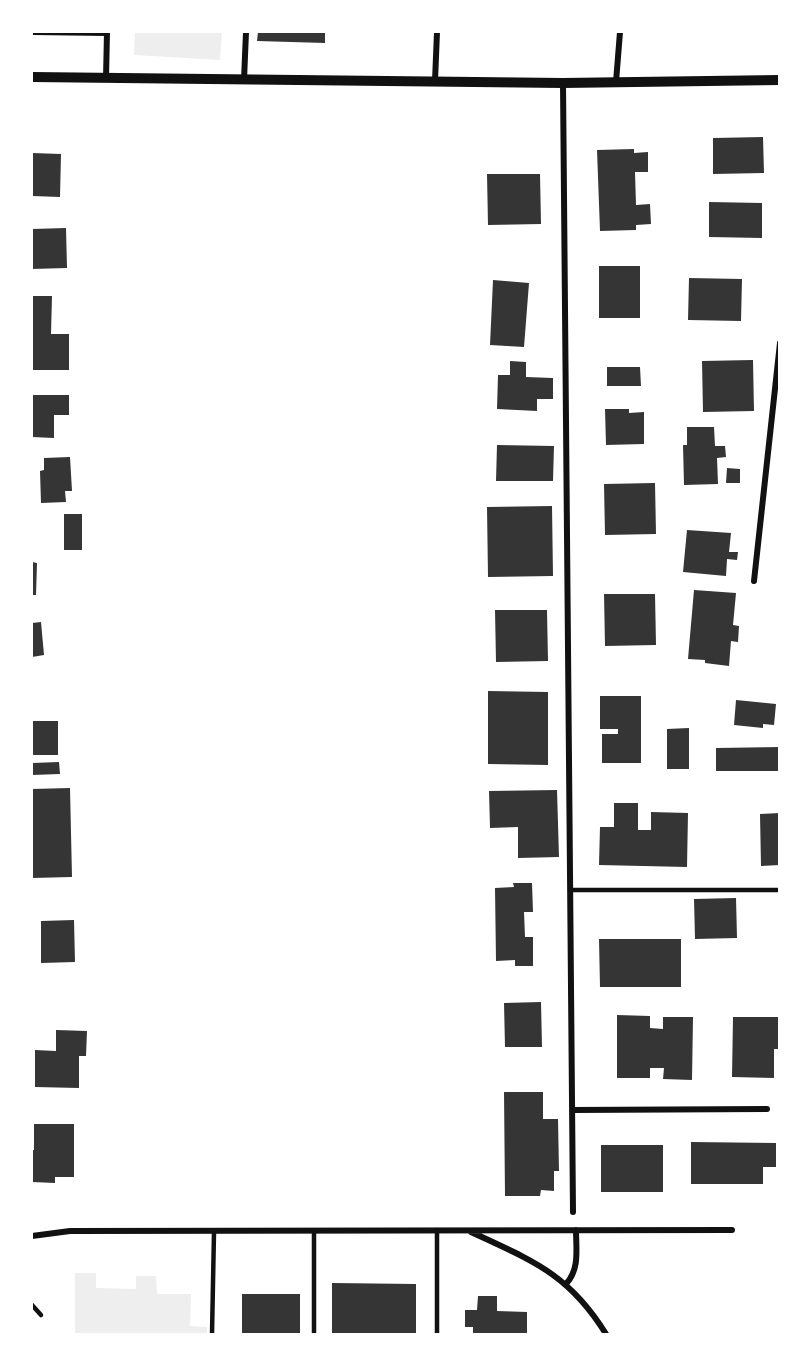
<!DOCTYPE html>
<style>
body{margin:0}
#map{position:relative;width:811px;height:1366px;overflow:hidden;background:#fff;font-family:Lato,sans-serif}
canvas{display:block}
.frame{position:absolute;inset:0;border:33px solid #fff;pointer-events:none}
</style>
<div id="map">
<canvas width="811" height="1366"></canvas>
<div class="frame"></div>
</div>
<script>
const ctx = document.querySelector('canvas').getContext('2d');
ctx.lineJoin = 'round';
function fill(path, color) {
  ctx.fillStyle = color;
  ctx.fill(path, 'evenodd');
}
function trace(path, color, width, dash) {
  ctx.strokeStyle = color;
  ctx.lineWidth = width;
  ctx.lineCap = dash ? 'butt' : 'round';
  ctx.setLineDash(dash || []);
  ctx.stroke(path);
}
fill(new Path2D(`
 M135,32H222L220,60L134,55Z
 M75,1273H96V1288L136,1289V1276H156L157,1294H191L190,1326L207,1327V1334H75Z`), '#eee');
fill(new Path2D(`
 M258,32H325V43L257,41Z
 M763,137L764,173L713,174V138Z
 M634,149V153L648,152V172H635L636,205L650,204L651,224L636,225V230L600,231L597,150Z
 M32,153L61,154L60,197L32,196Z
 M487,174H540L541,224L488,225Z
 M709,202L762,203V238L709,237Z
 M66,228L67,268L32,269V229Z
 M599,266H640V318H599Z
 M689,278L742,279L741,321L688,320Z
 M493,280L529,283L524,347L490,345Z
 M32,296H52L51,334H69V370H32Z
 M753,360L754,411L703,412L702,361Z
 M510,361L526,362V377L553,378V399H537V411L497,409L498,375H510Z
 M607,367H640L641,386H607Z
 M32,395H69V415H54V438L32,437Z
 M605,409H629V413L644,412V444L606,445Z
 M687,427H714L715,446H725L726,457L717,458L718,484L684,485L683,445H687Z
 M497,445L554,446L553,481H496Z
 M70,457L72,491H65L66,502L41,503L40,471L44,470V458Z
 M727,468L740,469V483H726Z
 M655,483L656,534L605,535L604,484Z
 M552,506L553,576L488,577L487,507Z
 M64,514H82V550H64Z
 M687,530L731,533L729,552H738L737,560L727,559L726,576L683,572Z
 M32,562L37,563L36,595H32Z
 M694,590L736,593L733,625L739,626L738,642L731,641L729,666L705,663V660L688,659Z
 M604,594H655L656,645L605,646Z
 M495,610H547L548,661L496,662Z
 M41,622L44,655L32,657V623Z
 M488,691L548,692V765L488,764Z
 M600,696H641V763H602V734H618V729H600Z
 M736,700L776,704L774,725L763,724V728L734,725Z
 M32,721H58V755H32Z
 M689,728V769H667V729Z
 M780,747V771H716V748Z
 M59,762L60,774L32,775V763Z
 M70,788L72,877L32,878V789Z
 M557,790L559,857L518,858V827L490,828L489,791Z
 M614,803H638V830H651V812L688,813L687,867L599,865L600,827H614Z
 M780,813V865L761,866L760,814Z
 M513,883H532L533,912H524L525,937H533V966H515V960L496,961L495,888L514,887Z
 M736,898L737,938L695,939L694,899Z
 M74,920L75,962L41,963V921Z
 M599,939H681V987H600Z
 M541,1002L542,1047H505L504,1003Z
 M617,1015L650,1016V1028L663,1029V1017H693L692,1080L663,1079L664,1068H650V1078H617Z
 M733,1017H780V1049H774V1078L732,1077Z
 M56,1030L87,1031L86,1056H79V1088L35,1087V1050L56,1051Z
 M504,1092H543V1119H558L559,1171H554V1191L541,1190L540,1196H505Z
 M34,1124H74V1177H55V1183L32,1182V1150H34Z
 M691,1142L776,1143V1167H763V1184H691Z
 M601,1145H663V1192H601Z
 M332,1283L416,1284V1334H332Z
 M242,1294H300V1334H242Z
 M478,1296H497V1311L527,1312V1334H473V1327H465V1310H477Z`), '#353535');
trace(new Path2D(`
 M570,890H780
 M437,1230V1334
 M32,1305L41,1315
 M212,1334L214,1232
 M314,1334V1232`), '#111', 4.5);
trace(new Path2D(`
 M33,32L107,33
 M106,78L107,32
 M244,80L246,32
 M435,81L437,32
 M616,82L620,32
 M563,83L573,1212
 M754,581L780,343
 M572,1110L767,1109
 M471,1232C533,1261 569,1274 606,1334
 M32,1236L70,1231L732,1230
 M566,1284C580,1269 576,1249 576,1230`), '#111', 6);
trace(new Path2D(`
 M32,77L563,83L780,80`), '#111', 10);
</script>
